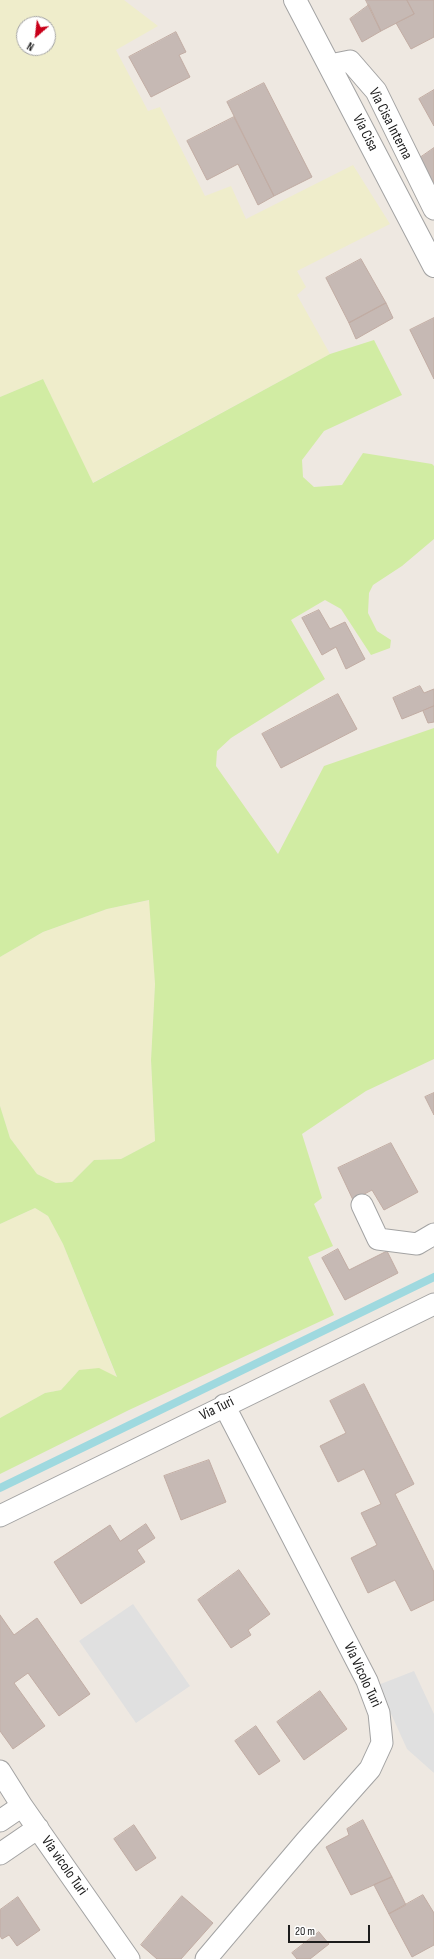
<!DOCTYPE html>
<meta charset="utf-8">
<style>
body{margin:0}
#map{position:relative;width:434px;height:1959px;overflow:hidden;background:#eee8e1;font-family:"Sofia Sans Condensed",sans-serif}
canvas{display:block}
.north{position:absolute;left:16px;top:16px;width:40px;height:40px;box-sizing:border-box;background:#fff;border:1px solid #a4a4a4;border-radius:50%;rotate:208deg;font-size:11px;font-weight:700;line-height:16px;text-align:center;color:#1c1c1c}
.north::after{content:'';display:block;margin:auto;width:14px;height:18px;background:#c9001a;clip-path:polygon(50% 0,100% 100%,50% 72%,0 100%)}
.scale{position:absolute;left:288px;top:1925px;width:82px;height:18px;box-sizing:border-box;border:2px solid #1c1c1c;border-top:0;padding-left:5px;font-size:12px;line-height:14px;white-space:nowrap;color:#1c1c1c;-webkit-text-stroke:3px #fff;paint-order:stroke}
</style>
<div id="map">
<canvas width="434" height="1959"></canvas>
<div class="north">N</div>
<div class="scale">20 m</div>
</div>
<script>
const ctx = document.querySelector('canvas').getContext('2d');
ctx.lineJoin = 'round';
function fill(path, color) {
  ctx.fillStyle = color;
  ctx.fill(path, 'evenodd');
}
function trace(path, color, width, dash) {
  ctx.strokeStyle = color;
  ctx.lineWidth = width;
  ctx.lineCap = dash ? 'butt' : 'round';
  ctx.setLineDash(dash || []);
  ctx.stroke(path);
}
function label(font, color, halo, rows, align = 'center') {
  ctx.font = font + ' "Sofia Sans Condensed",sans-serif';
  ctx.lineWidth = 3.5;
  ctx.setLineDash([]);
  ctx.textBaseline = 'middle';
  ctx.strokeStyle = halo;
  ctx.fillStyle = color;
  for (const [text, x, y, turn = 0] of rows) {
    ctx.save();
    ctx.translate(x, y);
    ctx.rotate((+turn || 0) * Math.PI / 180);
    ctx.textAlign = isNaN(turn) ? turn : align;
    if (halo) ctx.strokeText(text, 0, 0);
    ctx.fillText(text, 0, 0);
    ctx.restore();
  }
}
fill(new Path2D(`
 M0,0H124L158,26L116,50L148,111L160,107L205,196L231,186L246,219L353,165L390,224L297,271L306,287L297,295L330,354L92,483L43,379L0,397ZM24,24H48V48H24Z
 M150,900L155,984L151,1060L155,1141L121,1159L94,1160L72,1182L56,1183L37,1174L10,1138L0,1106V957L43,932L107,909Z
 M35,1208L48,1216L63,1244L117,1378L79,1370L61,1390L45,1393L0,1418V1224Z`), '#efedcb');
fill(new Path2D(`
 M374,340L402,395L324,431L302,460L303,477L314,487L342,485L363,453L432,464L434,466V539L402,566L373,585L369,593L368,613L377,631L391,640L390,648L371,655L341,609L325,600L291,620L325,679L231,738L217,751L216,766L278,854L324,766L434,728V1059L366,1091L302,1134L322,1198L314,1204L333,1246L308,1257L334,1315L129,1410L0,1474V1418L45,1393L61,1390L79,1370L99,1368L117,1377L63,1244L48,1216L35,1208L0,1224V1106L10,1138L37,1174L56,1183L72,1182L94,1160L121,1159L155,1141L151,1060L155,984L149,900L107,909L43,932L0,957V397L43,379L93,483L330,354Z`), '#d1eca3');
fill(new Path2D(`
 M133,1604L190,1686L136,1723L79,1641Z
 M414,1671L434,1714V1773L407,1749L378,1685Z`), '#e0e0e0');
trace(new Path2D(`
 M0,1488L434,1277`), '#9fd9df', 8);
const building = new Path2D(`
 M366,0H407L414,14L381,31Z
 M407,0H434V37L411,49L396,23L414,14Z
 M369,5L381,31L362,42L350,19Z
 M176,32L186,52L179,55L190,77L151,97L129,57Z
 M264,83L312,177L274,196L227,102Z
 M434,90V126L419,99Z
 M234,117L274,196L258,205L238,164L207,180L187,141Z
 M434,148V191L414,162Z
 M361,259L386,303L349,323L326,278Z
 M386,303L393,318L356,339L349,323Z
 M434,318V379L410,330Z
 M319,610L330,629L345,622L365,659L346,669L336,647L322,655L302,618Z
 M420,686L424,693L434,689V706L402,719L393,698Z
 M338,694L357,729L281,768L262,734Z
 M434,706V722L428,723L423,711Z
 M434,1093V1115L425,1097Z
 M391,1143L418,1192L384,1210L372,1190L353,1200L338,1168Z
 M338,1249L349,1270L387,1251L398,1273L345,1300L322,1258Z
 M364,1384L414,1484L395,1494L434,1572V1600L411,1611L395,1580L368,1593L351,1558L377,1545L361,1513L381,1504L364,1469L338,1482L320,1446L346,1433L330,1401Z
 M209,1460L226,1502L181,1520L164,1476Z
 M146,1524L155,1538L137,1550L145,1562L81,1604L54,1562L110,1525L120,1541Z
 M239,1570L270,1614L248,1630L251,1635L231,1648L198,1600Z
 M0,1615L14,1635L37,1618L90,1694L59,1716L28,1673L14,1683L45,1726L13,1749L0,1731Z
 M320,1691L347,1729L304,1760L277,1722Z
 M256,1726L280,1761L259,1775L235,1741Z
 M363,1820L392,1877L351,1895L326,1847L349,1835L347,1829Z
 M134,1825L156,1858L136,1871L114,1839Z
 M392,1877L406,1905L389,1914L374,1885Z
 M423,1895L434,1913V1945L412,1957L389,1914Z
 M182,1896L213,1923L181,1959H157L141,1945Z
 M18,1897L40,1930L17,1946L9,1935L2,1939L0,1936V1910Z
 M319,1932L329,1944L310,1959H297L292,1953Z`);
fill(building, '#c6b9b4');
trace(building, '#c1aca3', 1);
const minor = new Path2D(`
 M330,65L350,61L376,91L434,209
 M362,1205L378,1239L417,1244L434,1234
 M0,1516L434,1304
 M0,1771L22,1806L129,1959
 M0,1821L22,1806
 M0,1854L38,1828
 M206,1959L305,1842L370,1769L382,1743L379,1713L367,1681L224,1405`);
const tertiary = new Path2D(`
 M295,0L434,266`);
trace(minor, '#a3a3a3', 23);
trace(tertiary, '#a3a3a3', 24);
trace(minor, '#fff', 21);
trace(tertiary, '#fff', 22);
label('15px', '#1c1c1c', '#fff', [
 ["Via Cisa Interna",390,124,63],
 ["Via Cisa",365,133,63],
 ["Via Turi",217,1409,-26],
 ["Via Vicolo Turì",362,1675,65],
 ["Via vicolo Turì",64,1866,55]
]);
</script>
